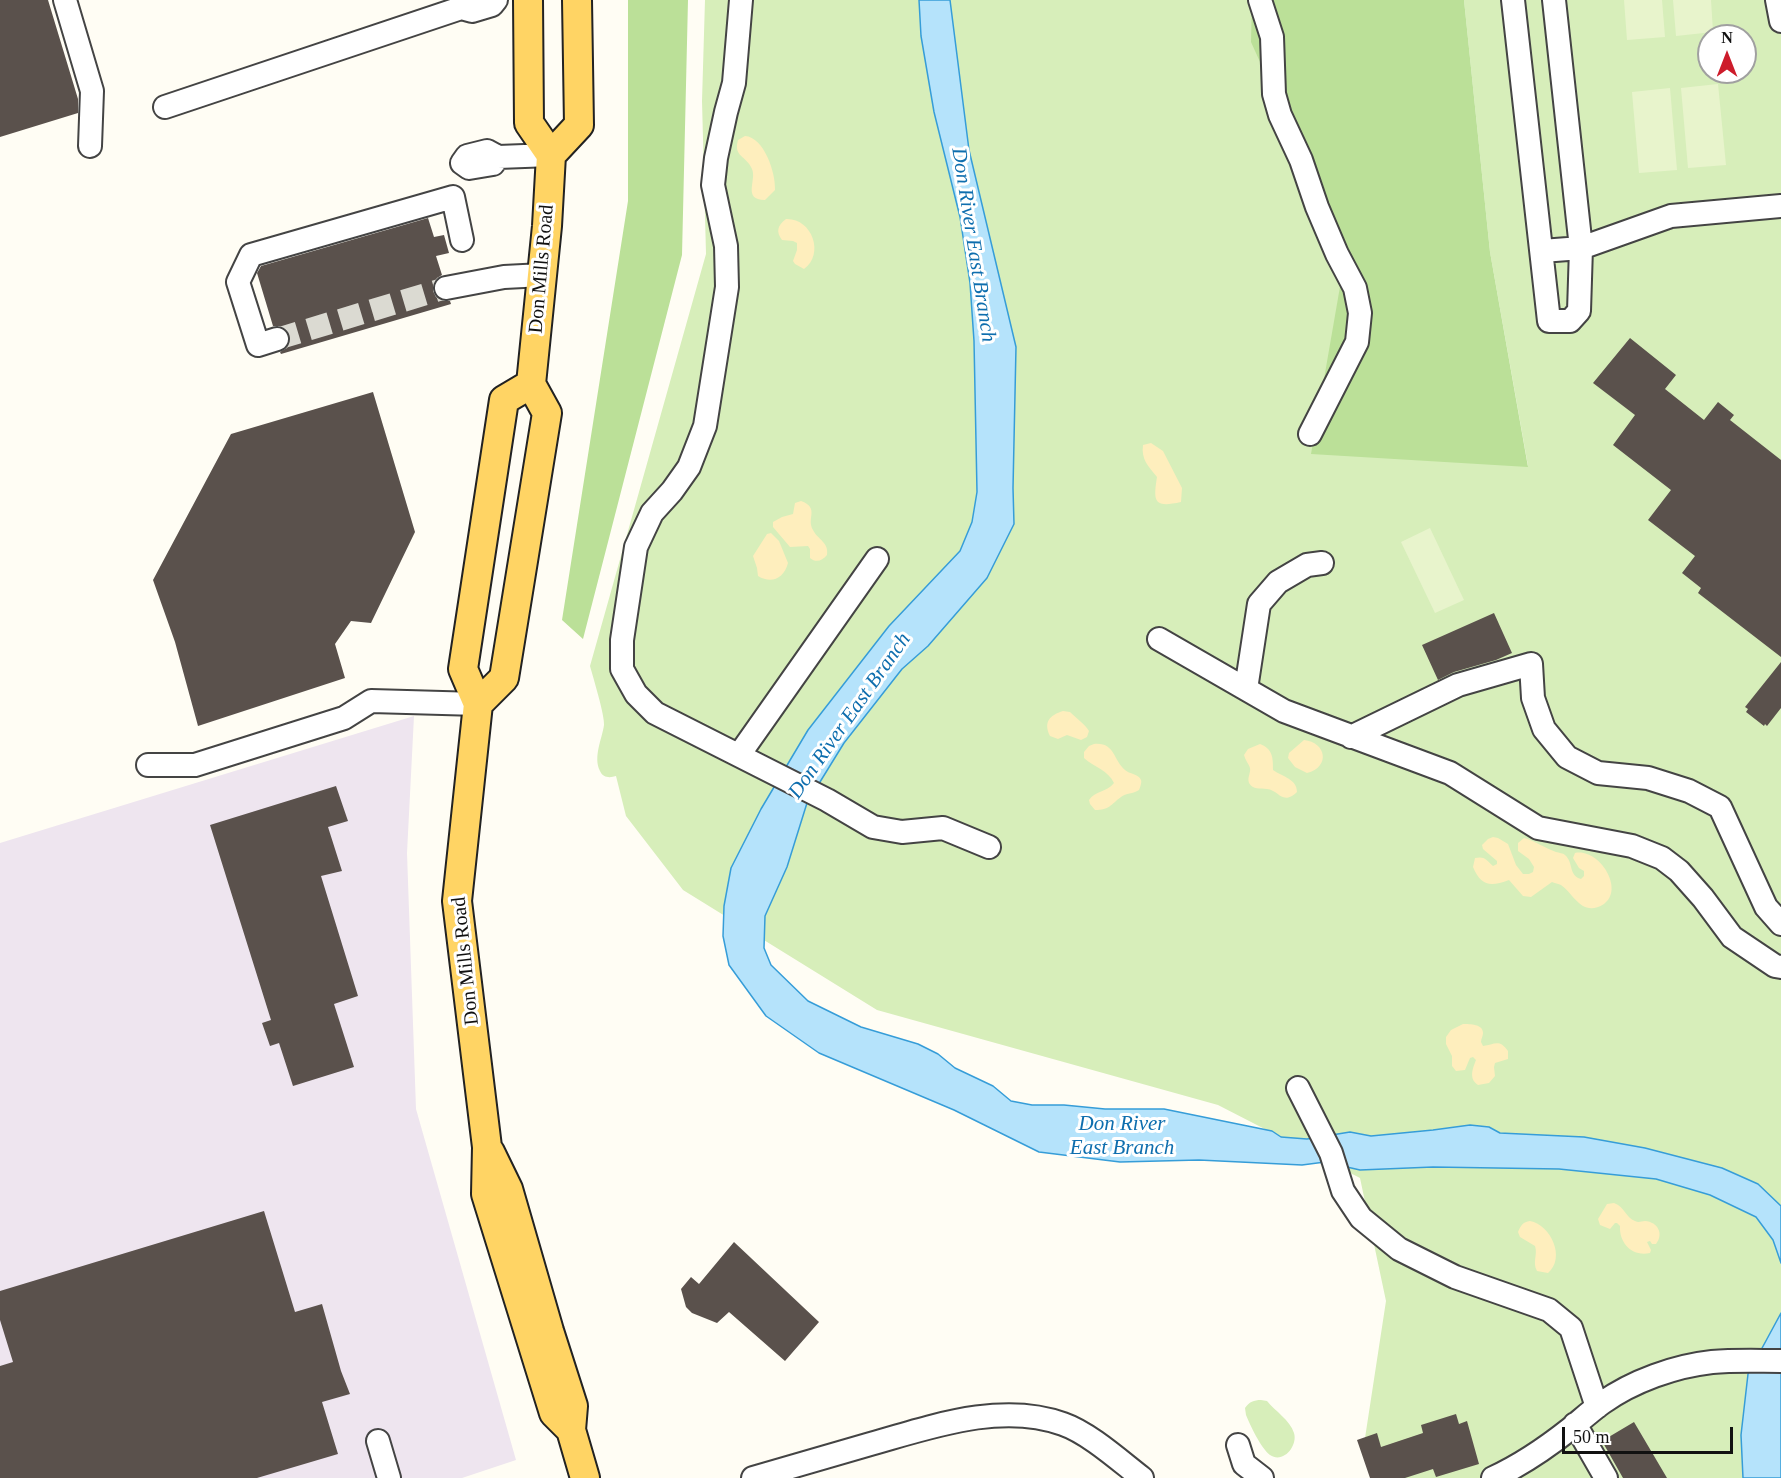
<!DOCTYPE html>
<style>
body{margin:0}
#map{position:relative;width:1781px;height:1478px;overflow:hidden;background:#fffdf4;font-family:Georgia,serif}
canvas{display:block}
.north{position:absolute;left:1697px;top:24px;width:60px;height:60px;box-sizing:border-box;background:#fff;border:2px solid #a0a0a0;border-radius:50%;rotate:0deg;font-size:16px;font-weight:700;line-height:24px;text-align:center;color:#111}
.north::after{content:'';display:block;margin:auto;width:21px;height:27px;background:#cd1c2b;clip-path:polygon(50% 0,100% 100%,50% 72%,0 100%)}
.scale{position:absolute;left:1562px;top:1427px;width:171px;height:27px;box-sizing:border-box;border:3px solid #111;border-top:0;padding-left:8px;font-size:18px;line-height:21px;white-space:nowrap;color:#111;-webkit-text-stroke:4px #fff;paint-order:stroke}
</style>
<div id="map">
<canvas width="1781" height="1478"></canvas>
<div class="north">N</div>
<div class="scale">50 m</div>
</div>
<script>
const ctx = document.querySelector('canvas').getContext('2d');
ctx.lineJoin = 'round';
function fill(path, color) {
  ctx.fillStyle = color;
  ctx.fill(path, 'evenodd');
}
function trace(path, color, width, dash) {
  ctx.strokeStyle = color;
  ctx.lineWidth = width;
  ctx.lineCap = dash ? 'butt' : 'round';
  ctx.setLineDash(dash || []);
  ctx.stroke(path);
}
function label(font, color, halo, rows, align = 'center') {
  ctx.font = font + ' Georgia,serif';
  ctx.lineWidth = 6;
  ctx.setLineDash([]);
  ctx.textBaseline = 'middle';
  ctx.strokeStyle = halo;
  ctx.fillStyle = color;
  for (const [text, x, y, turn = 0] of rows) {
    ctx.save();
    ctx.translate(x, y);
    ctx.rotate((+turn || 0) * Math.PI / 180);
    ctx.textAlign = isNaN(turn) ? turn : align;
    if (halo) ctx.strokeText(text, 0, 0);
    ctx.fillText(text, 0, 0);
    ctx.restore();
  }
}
fill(new Path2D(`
 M414,716L407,853L416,1109L516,1460L462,1478H0V843Z`), '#eee5ef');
fill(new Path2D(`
 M705,0H1252L1346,252L1336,315L1528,466L1490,252L1464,0H1781V1478H1379L1365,1438L1386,1301L1360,1178L1218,1105L877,1010L683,890L626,816L616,776C610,778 603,778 600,771C593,757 602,739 604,725C605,716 593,677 590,666L706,254L702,101ZM1709,36H1745V72H1709Z
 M1261,1400L1267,1401C1275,1411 1290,1420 1294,1433C1298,1446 1283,1464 1270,1455C1261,1448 1250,1425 1246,1415L1245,1408C1249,1402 1254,1400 1261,1400Z`), '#d7eeba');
fill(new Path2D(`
 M628,0H688L682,255L583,639L562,620L628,201Z
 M1252,0H1464L1490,252L1528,467L1311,454L1346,252L1251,42Z`), '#bbe098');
fill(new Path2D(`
 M745,136C764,137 776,173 775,190L765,200C742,200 757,180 752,169C747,156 733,157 738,140Z
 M786,219C812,218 825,254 804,269L795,264L793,261L797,250V243L793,241L782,240C776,232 777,226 786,219Z
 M1151,443L1163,451L1182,488L1181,502C1154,508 1153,502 1157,477C1148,466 1141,459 1143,445Z
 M801,501C820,508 806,518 813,530C818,540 829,542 827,555C822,561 816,563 810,558V549L808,546L790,547L773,527V522L782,517L793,514L795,503Z
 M771,533L779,541L788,563C784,579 771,584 758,576L757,568L753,556L767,534Z
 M1063,711L1070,712C1075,717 1086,725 1089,731L1087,737L1081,740L1067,735L1058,739L1050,736C1043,722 1050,715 1063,711Z
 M1304,740C1326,742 1331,767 1307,773L1295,767L1288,758L1289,753Z
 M1094,744C1115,742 1113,760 1125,770C1129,774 1139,774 1141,780C1142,782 1140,788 1139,790C1133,794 1126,793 1121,797C1110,805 1110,810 1095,810L1090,804L1089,800C1095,791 1107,792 1114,783C1108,770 1094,767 1084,758V752L1089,746Z
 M1260,744C1273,749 1273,758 1273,770C1283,777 1297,779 1297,792C1282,806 1279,790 1267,789C1260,788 1253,790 1249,783C1247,777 1251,773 1250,768C1249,764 1245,760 1244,755L1248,749Z
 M1493,837L1498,838L1508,844L1516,865L1523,874H1529L1533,872L1534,867L1529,859L1518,851V843L1524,838C1536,841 1544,848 1556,852C1559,853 1563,853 1565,855C1574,863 1568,875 1581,879L1584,876V871L1579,868L1573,858L1575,853C1599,848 1625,889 1604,904C1582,918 1574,894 1561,885C1559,884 1554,883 1552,882L1531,897L1523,896L1509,880C1490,887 1481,886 1473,867L1475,858C1484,856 1486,859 1493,866L1497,864V861L1483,849L1482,845L1488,839Z
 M1463,1024C1470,1024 1483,1024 1483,1033C1483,1036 1481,1039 1481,1042L1483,1046C1494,1045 1499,1038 1508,1051V1059L1495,1063L1494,1067L1495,1076L1489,1083L1478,1085C1469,1079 1472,1070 1476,1060L1473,1057L1470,1058L1465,1070L1456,1071L1452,1066V1056L1446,1044V1037L1451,1030Z
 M1614,1203C1625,1207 1626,1218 1635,1221C1639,1223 1641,1221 1645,1221C1658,1222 1664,1234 1656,1244H1652L1650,1241L1647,1242L1651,1250L1650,1253C1632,1257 1619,1243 1620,1226L1617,1223H1615L1610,1229L1600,1225L1598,1219L1607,1204Z
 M1530,1221C1551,1225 1566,1258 1548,1273L1537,1271C1532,1262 1538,1255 1535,1246L1520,1237L1518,1232C1521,1225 1523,1222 1530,1221Z`), '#feeebd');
fill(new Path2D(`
 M1624,0H1662L1665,37L1627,40Z
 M1673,0H1711L1713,32L1676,36Z
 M1718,84L1726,165L1688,168L1681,88Z
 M1670,88L1677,170L1639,173L1632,92Z
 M1430,528L1464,600L1435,613L1401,542Z`), '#e8f4cc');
const water = new Path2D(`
 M919,0H950L969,150L1016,347L1013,488L1014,524L987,578L928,646L902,669L844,743L807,803L787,867L765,916L764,948L771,965L808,1001L861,1027L918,1044L938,1054L955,1068L993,1086L1011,1101L1032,1105H1064L1105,1109H1164L1272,1131L1281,1137L1307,1139L1350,1132L1371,1136L1433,1130L1470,1125L1489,1127L1500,1133L1584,1137L1645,1148L1722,1168L1758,1184L1781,1206V1263L1773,1240L1756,1217L1710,1195L1656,1179L1559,1169L1433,1167L1360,1170L1325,1162L1302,1165L1199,1160L1120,1162L1039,1152L954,1110L819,1053L766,1016L729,965L723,936L724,906L731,868L761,809L808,730L889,626L960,551L972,522L977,492L974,341L970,283L960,217L934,112L921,36Z
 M1781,1313V1478H1743L1741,1435L1748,1374Z`);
fill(water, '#b5e3fb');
trace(water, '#369dd8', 1.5);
fill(new Path2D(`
 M0,0H48L78,99V113L0,137Z
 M428,218L434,237L444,235L449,253L436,256L442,275L437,278L434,283L433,291L436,297L442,301H450L451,304L281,354L280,352L287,348L290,342V336L286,329L279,326H273L257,273L261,266Z
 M1630,338L1676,375L1665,389L1704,420L1718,402L1734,415L1730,420L1781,460V657L1698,593L1701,588L1682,573L1695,556L1648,520L1671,490L1613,445L1635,415L1593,383Z
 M373,392L415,532L371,623L351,621L335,644L345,678L198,726L175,642L153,580L231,434Z
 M1494,613L1512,653L1496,660L1454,672L1438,680L1422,645Z
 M1781,662V708L1767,726L1765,724L1764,726L1746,712L1748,709L1745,707Z
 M336,786L348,821L328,827L342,871L321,876L358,996L334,1004L354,1067L293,1086L279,1043L270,1046L262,1023L271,1020L210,825Z
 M264,1211L295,1312L322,1304L341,1371L350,1394L322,1402L338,1454L257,1478H0V1366L13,1362L0,1320V1291Z
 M734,1242L819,1322L785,1361L729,1312L717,1323L692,1313L686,1307L681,1289L691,1277L699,1284Z
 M1456,1414L1459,1424L1467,1421L1479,1464L1436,1477L1433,1469L1405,1478H1370L1357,1440L1377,1433L1381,1447L1423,1433L1421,1425Z
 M1634,1422L1667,1478H1623L1602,1441Z`), '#5a514c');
trace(new Path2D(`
 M277,339L446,288`), '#dbdad2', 22, [22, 11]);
const minor = new Path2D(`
 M65,0L92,91L90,146
 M741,0L734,83L726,112L716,158L713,185L726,246L727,287L705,426L689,467L672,491L652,513L636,547L622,640V669L636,694L655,713L827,800L873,827L902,832L943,828L989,847
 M1260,0L1272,37L1274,94L1280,115L1301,160L1317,207L1337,254L1355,288L1360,313L1357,342L1310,434
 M1513,0L1549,321H1570L1579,311L1581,248L1554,0
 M1777,0L1781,21
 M165,107L461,8L472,11L492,5L496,0
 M498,157L493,164L469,168L462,163L467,156L487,151L498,157L551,155
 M1542,251L1581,248L1671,216L1781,206
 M446,288L504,277L543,275
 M277,339L258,345L238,282L251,255L453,197L462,240
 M1159,639L1284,711L1450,773L1538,828L1632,846L1662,858L1679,871L1703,898L1732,937L1775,966L1781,967
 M1246,689L1259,604L1278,582L1307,565L1322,563
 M1351,737L1458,685L1531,664L1533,698L1544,729L1567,757L1598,773L1648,778L1689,791L1720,807L1766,907L1781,924
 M739,755L877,559
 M148,765H195L344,718L371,701L478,704
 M1298,1088L1331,1153L1343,1191L1361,1218L1399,1249L1455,1277L1549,1310L1571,1328L1597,1407
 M1575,1424L1606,1478
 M378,1441L389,1478
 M1238,1445L1244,1464L1262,1478
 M753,1478C791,1467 829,1456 867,1445C928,1428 1000,1401 1063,1424C1089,1433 1120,1461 1142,1478
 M1493,1478C1521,1465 1546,1448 1570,1429C1581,1420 1591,1411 1602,1403C1633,1381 1675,1366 1712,1362C1735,1360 1758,1361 1781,1361`);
const major = new Path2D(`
 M551,155L579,125L577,0
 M531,384L504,400L463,669L478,704L457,901L487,1147L486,1194L554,1413L571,1430
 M478,704L504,678L547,413L531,384L547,226L551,155L529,123L528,0
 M490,1152L508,1189L549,1331L573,1406L571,1430L585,1478`);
trace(minor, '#444', 26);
trace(major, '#222', 32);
trace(minor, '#fff', 22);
trace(major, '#ffd464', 28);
label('20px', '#111', '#fff', [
 ["Don Mills Road",542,269,-85],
 ["Don Mills Road",466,961,-96]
]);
label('italic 21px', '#0e6eae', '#fff', [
 ["Don River East Branch",973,245,81],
 ["Don River East Branch",850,716,-55],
 ["Don River",1122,1124],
 ["East Branch",1122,1148]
]);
</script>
